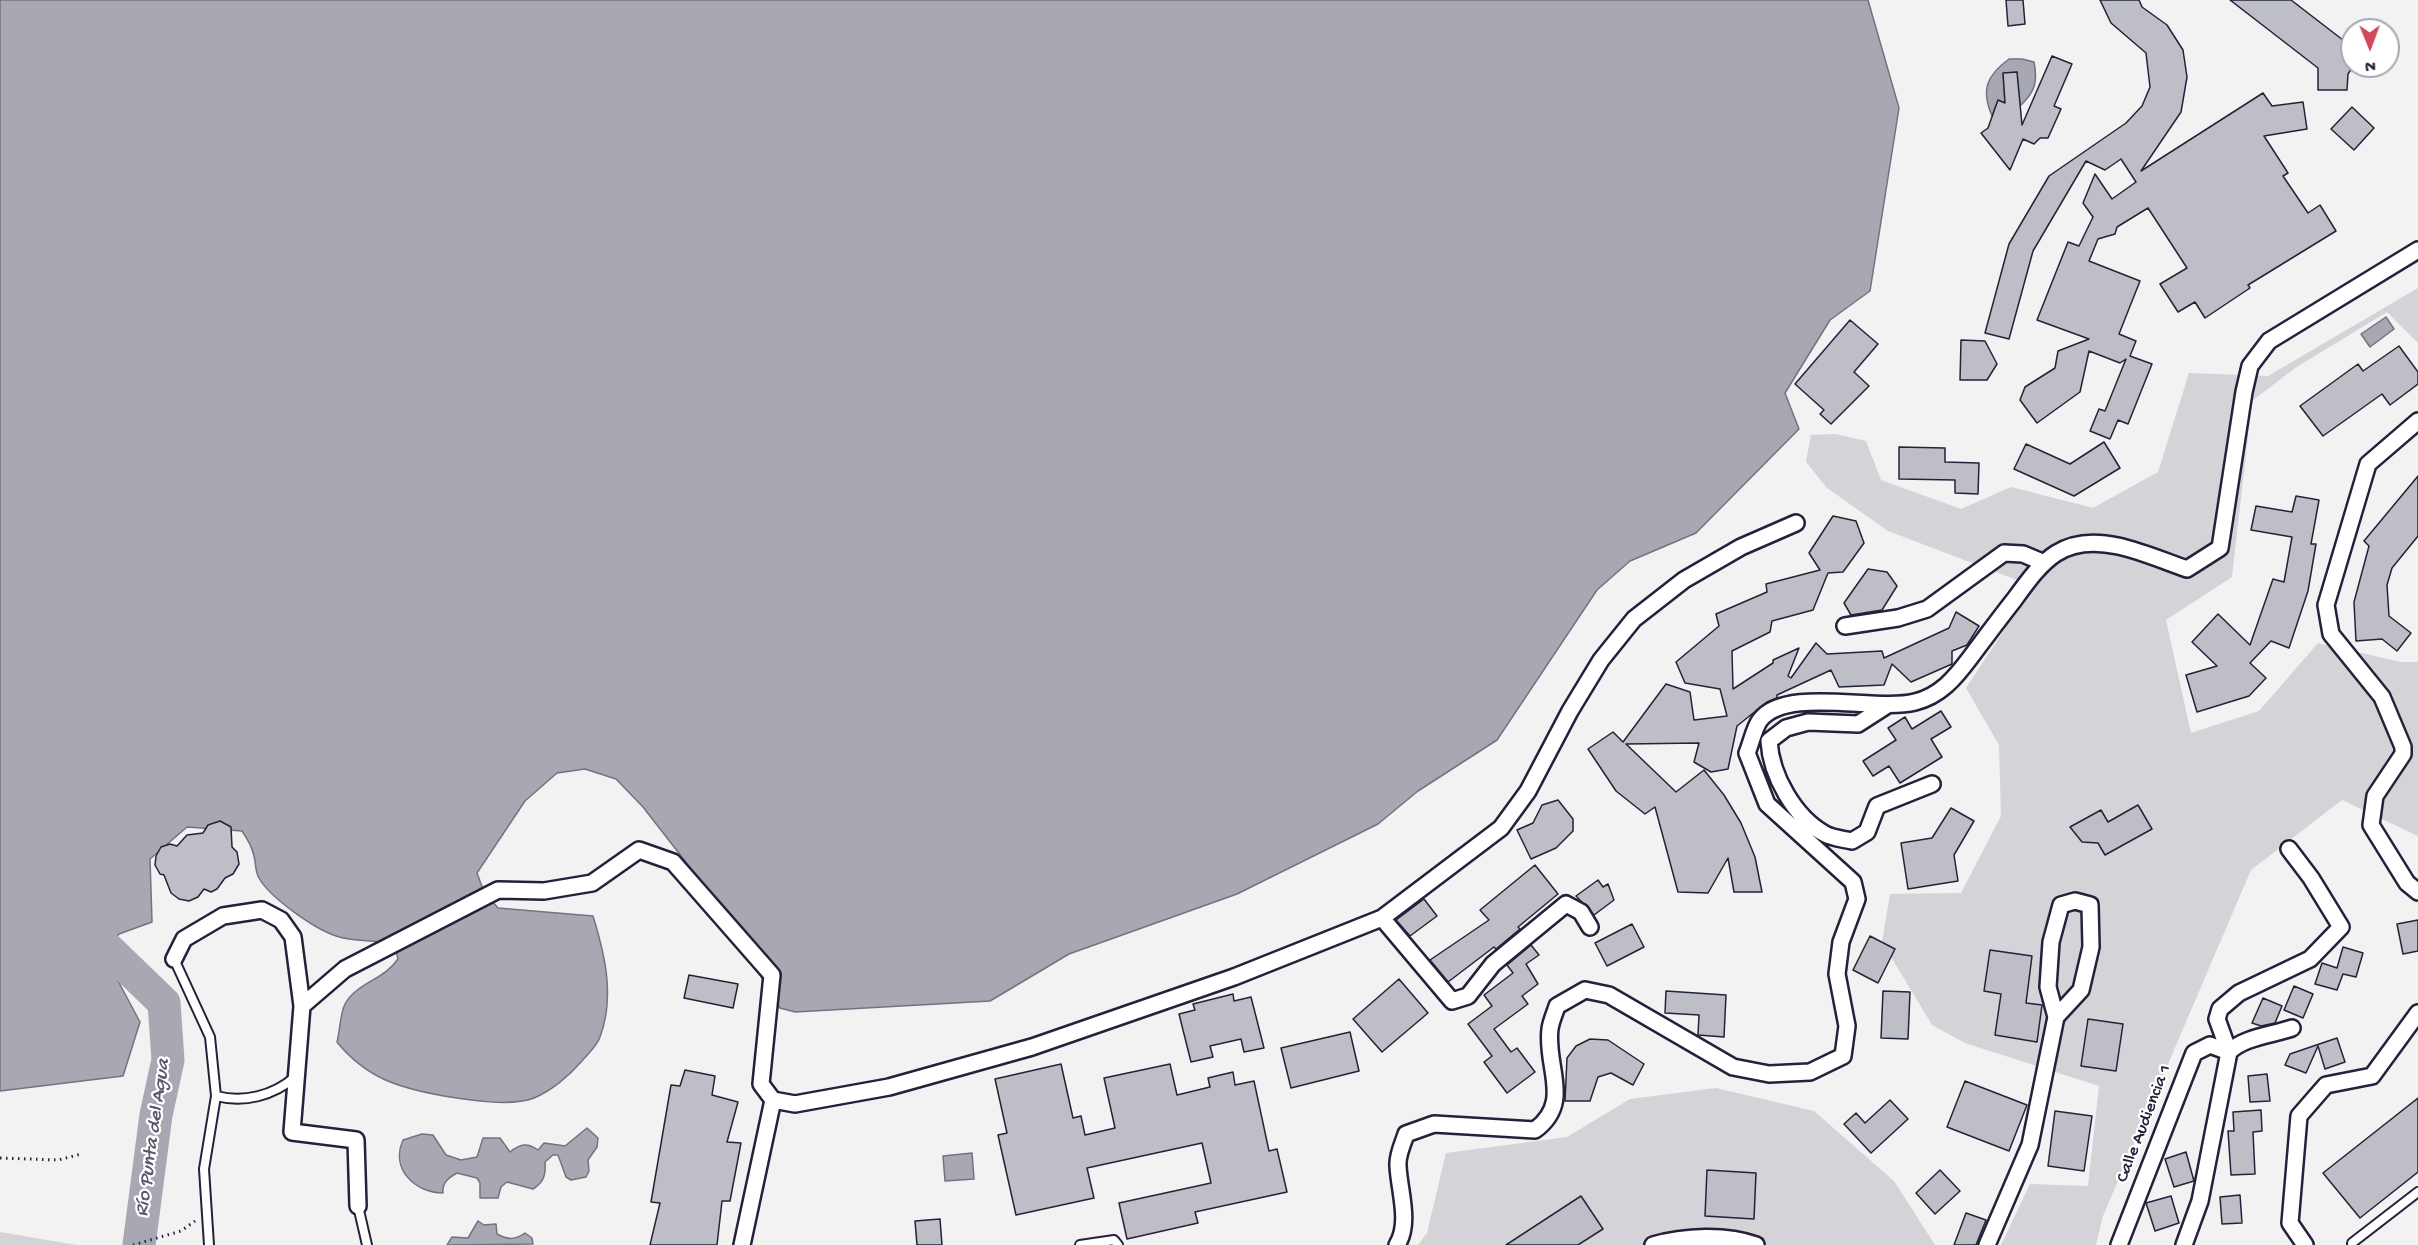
<!DOCTYPE html>
<meta charset="utf-8">
<style>
body{margin:0}
#map{position:relative;width:2418px;height:1245px;overflow:hidden;background:#f2f2f3;font-family:"Gochi Hand",sans-serif}
canvas{display:block}
.north{position:absolute;left:2340px;top:18px;width:60px;height:60px;box-sizing:border-box;background:#fff;border:2px solid #a7a7b1;border-radius:50%;rotate:179deg;font-size:16px;font-weight:700;line-height:24px;text-align:center;color:#22223b}
.north::after{content:'';display:block;margin:auto;width:21px;height:27px;background:#d1495b;clip-path:polygon(50% 0,100% 100%,50% 72%,0 100%)}
</style>
<div id="map">
<canvas width="2418" height="1245"></canvas>
<div class="north">N</div>
</div>
<script>
const ctx = document.querySelector('canvas').getContext('2d');
ctx.lineJoin = 'round';
function fill(path, color) {
  ctx.fillStyle = color;
  ctx.fill(path, 'evenodd');
}
function trace(path, color, width, dash) {
  ctx.strokeStyle = color;
  ctx.lineWidth = width;
  ctx.lineCap = dash ? 'butt' : 'round';
  ctx.setLineDash(dash || []);
  ctx.stroke(path);
}
function label(font, color, halo, rows, align = 'center') {
  ctx.font = font + ' "Gochi Hand",sans-serif';
  ctx.lineWidth = 4.5;
  ctx.setLineDash([]);
  ctx.textBaseline = 'middle';
  ctx.strokeStyle = halo;
  ctx.fillStyle = color;
  for (const [text, x, y, turn = 0] of rows) {
    ctx.save();
    ctx.translate(x, y);
    ctx.rotate((+turn || 0) * Math.PI / 180);
    ctx.textAlign = isNaN(turn) ? turn : align;
    if (halo) ctx.strokeText(text, 0, 0);
    ctx.fillText(text, 0, 0);
    ctx.restore();
  }
}
fill(new Path2D(`
 M2418,288V343L2387,312L2295,368L2252,401L2232,577L2166,620L2191,733L2259,711L2318,643L2401,662H2418V836L2342,800L2251,870L2103,1216L2096,1245H2001L2030,1184L2088,1186L2099,1086L1965,1043L1932,1025L1882,942L1890,894L1961,893L2001,816L1999,745L1966,688L2033,586L1888,531L1827,488L1806,462L1811,435L1836,434L1866,441L1881,480L1961,509L2011,487L2093,508L2158,472L2189,373L2268,376Z
 M1716,1088L1814,1111L1894,1181L1935,1245H1418L1427,1233L1446,1153L1567,1137L1630,1099Z
 M0,1232L77,1245H0Z`), '#d3d3d8');
const water = new Path2D(`
 M0,0H1868L1899,108L1870,291L1830,320L1785,393L1799,429L1696,533L1630,561L1597,590L1497,740L1418,791L1378,824L1237,894L1069,954L990,1001L795,1012L780,1008L713,897L643,807L616,779L585,769L557,773L525,801L477,873L484,892L498,908L593,916C605,955 615,997 600,1037C597,1046 587,1055 581,1062C569,1076 551,1091 534,1098C511,1107 468,1100 444,1096C399,1088 366,1078 337,1042C340,1031 340,1014 345,1004C356,983 384,980 398,959L395,947C378,938 355,943 336,936C315,929 270,898 259,878C255,872 256,863 254,856C252,847 247,838 242,831L187,827L150,859L152,922L119,934L107,948L117,979L140,1022L123,1076L0,1091Z
 M2009,59H2022L2034,62C2038,82 2035,92 2020,106L2017,72L2003,74L2005,103L1998,100L1992,116C1981,90 1986,76 2009,59Z
 M2386,317L2394,329L2370,347L2361,334Z
 M587,1128L598,1138L597,1147L588,1160L589,1171L586,1177L571,1180L566,1177L558,1155H553L545,1162C546,1175 544,1182 533,1189L507,1182L501,1187L498,1198H480V1183L477,1178L457,1173C448,1178 442,1183 443,1193C415,1193 390,1169 403,1140L422,1134L433,1135L446,1155L461,1160L477,1157L483,1138H500L510,1152C520,1144 527,1142 538,1150L544,1143L565,1146Z
 M972,1153L974,1179L945,1181L943,1156Z
 M478,1221L484,1225L496,1224L497,1234C508,1240 515,1240 525,1233L532,1238L533,1244L447,1245L452,1237L468,1238Z`);
fill(water, '#a8a8b2');
trace(water, '#727282', 1.5);
trace(new Path2D(`
 M107,948L164,1003L168,1060L156,1115L139,1245`), '#a8a8b2', 33);
const building = new Path2D(`
 M2006,0H2023L2025,24L2008,26Z
 M2100,0H2139L2142,7L2167,25L2183,50L2187,77L2181,112L2141,171L2263,93L2272,106L2303,102L2307,129L2264,136L2288,173L2283,176L2308,213L2320,205L2336,231L2248,285L2250,288L2205,318L2195,302L2178,312L2160,284L2187,268L2148,208L2117,227L2115,234L2098,239L2089,261L2140,281L2119,334L2136,341L2130,356L2152,364L2128,424L2118,420L2110,439L2090,431L2099,409L2105,411L2126,359L2120,363L2089,351L2080,392L2037,423L2020,400L2025,387L2055,368L2058,351L2089,339L2037,320L2068,242L2079,246L2093,217L2083,203L2095,174L2112,199L2136,182L2121,159L2105,170L2086,161L2033,251L2009,339L1985,333L2009,244L2049,176L2126,123L2142,106L2150,87L2146,53L2111,23Z
 M2230,0H2291L2352,47V68L2348,74L2347,90H2318V68Z
 M2052,56L2072,64L2054,106L2061,109L2048,138H2040L2034,144L2023,139L2010,170L1981,133L1988,128L1998,100L2005,103L2003,73L2017,72L2022,125Z
 M2352,107L2374,128L2354,150L2331,129Z
 M1850,320L1878,344L1854,372L1869,386L1831,424L1820,414L1824,410L1795,384Z
 M1961,340L1985,341L1997,364L1987,380H1960Z
 M2399,346L2418,372V384L2390,405L2382,394L2323,436L2300,406L2358,364L2363,371Z
 M2104,442L2120,468L2074,496L2014,469L2026,444L2070,464Z
 M1899,447L1945,448V462L1979,463L1978,494L1955,493V480L1899,479Z
 M2418,476V536L2392,568L2387,585L2389,616L2411,633L2397,651L2382,639L2356,641L2354,602L2369,546L2364,541Z
 M2296,496L2319,500L2311,544H2316L2308,591L2289,648L2271,641L2250,663L2266,678L2249,696L2197,712L2186,675L2217,666L2192,642L2218,614L2250,645L2273,579L2284,582L2292,537L2251,530L2256,506L2292,512Z
 M1833,516L1856,521L1864,543L1843,572L1828,573L1813,610L1772,621L1770,632L1732,651L1733,689L1773,663V660L1799,648L1788,676L1791,678L1816,643L1827,654L1882,651L1884,658L1949,628L1956,612L1979,626L1967,645L1952,651V664L1911,682L1892,664L1884,685L1839,687L1831,670L1777,695V698L1767,702L1737,726L1728,769L1711,772L1694,762L1699,743L1626,744L1676,792L1704,770L1724,795L1741,823L1755,857L1762,892H1734L1728,858L1708,893L1678,892L1655,807L1645,814L1616,791L1588,749L1613,732L1623,742L1666,684L1690,692L1694,720L1727,716L1720,689L1685,683L1676,662L1719,626L1716,614L1767,592L1766,584L1820,570L1809,553Z
 M1868,569L1887,572L1897,586L1882,610L1851,615L1844,603Z
 M1941,711L1951,727L1931,739L1942,757L1900,783L1889,766L1873,776L1863,761L1896,740L1888,728L1905,717L1912,729Z
 M1558,800L1573,819V831L1556,848L1531,859L1517,830L1533,823L1542,805Z
 M2138,805L2152,829L2105,855L2098,843L2082,842L2070,827L2101,810L2108,822Z
 M1951,808L1974,821L1954,855L1958,881L1908,889L1901,843L1932,838Z
 M220,821L231,827L232,847L237,852L239,864L233,874L225,878L217,889L211,892L204,889L198,897L189,901L179,899L171,893L164,875L160,874L155,865L156,856L161,847L170,844L177,846L187,835L203,833L208,825Z
 M1535,865L1558,894L1518,927L1520,929L1496,949L1494,947L1448,982L1430,960L1489,920L1480,910Z
 M1598,880L1603,887L1608,884L1614,900L1594,915L1576,896Z
 M1424,899L1437,916L1410,936L1396,920Z
 M2418,920V951L2403,954L2397,924Z
 M1632,924L1644,947L1607,966L1595,943Z
 M1870,936L1895,949L1878,983L1853,970Z
 M1531,945L1539,955L1526,964L1538,984L1522,996L1528,1004L1494,1029L1511,1052L1517,1048L1535,1072L1507,1093L1484,1062L1492,1056L1468,1024L1492,1006L1484,995L1513,973L1507,965Z
 M2343,947L2363,953L2356,977L2343,974L2337,990L2315,984L2322,963L2337,968Z
 M1990,950L2032,956L2026,1003L2042,1005L2037,1042L1995,1035L2001,994L1984,991Z
 M689,975L738,984L733,1008L684,998Z
 M1399,979L1428,1013L1382,1052L1353,1019Z
 M2294,986L2313,994L2303,1018L2284,1010Z
 M1666,991L1726,995L1724,1037L1698,1035L1699,1015L1665,1013Z
 M1883,991L1910,992L1908,1039L1881,1038Z
 M1233,994L1234,1001L1251,997L1264,1048L1244,1052L1241,1039L1210,1046L1213,1057L1191,1062L1179,1014L1195,1010L1193,1004Z
 M2263,998L2282,1006L2275,1023L2261,1026L2252,1023Z
 M2088,1019L2123,1024L2116,1071L2081,1066Z
 M1350,1032L1359,1071L1291,1088L1281,1048Z
 M2337,1038L2345,1062L2325,1069L2318,1046L2306,1073L2285,1065L2290,1054Z
 M1590,1039L1608,1040L1644,1064L1633,1085L1611,1073L1598,1077L1590,1101H1565L1567,1058L1576,1046Z
 M1061,1064L1073,1118L1081,1116L1085,1135L1115,1128L1104,1078L1170,1064L1177,1095L1210,1087L1208,1078L1233,1072L1235,1085L1254,1081L1269,1151L1277,1149L1287,1192L1195,1212L1198,1223L1127,1239L1119,1203L1211,1183L1202,1143L1087,1168L1094,1198L1016,1215L998,1135L1007,1133L995,1079Z
 M685,1070L715,1076L712,1095L738,1102L727,1142L741,1143L730,1201H722L717,1245H650L660,1203L651,1202L671,1085L680,1086Z
 M2267,1074L2270,1101L2250,1102L2248,1076Z
 M1965,1081L2027,1105L2009,1151L1947,1127Z
 M2418,1098V1172L2360,1218L2323,1173Z
 M1890,1100L1908,1119L1871,1153L1844,1124L1856,1113L1865,1123Z
 M2261,1110L2262,1131L2253,1132L2255,1174L2231,1175L2228,1131H2234L2233,1112Z
 M2055,1111L2092,1116L2084,1171L2048,1166Z
 M2186,1152L2194,1181L2174,1187L2165,1159Z
 M1707,1170L1756,1173L1754,1219L1705,1216Z
 M1940,1170L1960,1191L1935,1214L1916,1193Z
 M2240,1195L2242,1223L2222,1224L2220,1197Z
 M1581,1196L1603,1229L1578,1245H1506Z
 M2171,1196L2179,1223L2155,1231L2146,1203Z
 M1966,1213L1986,1220L1976,1245H1954Z
 M940,1219L942,1245H917L915,1221Z`);
fill(building, '#bebec6');
trace(building, '#22223b', 1.5);
const lane = new Path2D(`
 M174,959L210,1037L216,1096L204,1169L209,1245
 M216,1096C244,1103 273,1096 295,1077
 M358,1206L367,1245
 M1080,1245L1114,1240L1118,1245
 M2352,1245V1243L2418,1192`);
const street = new Path2D(`
 M2418,421L2368,464L2326,605L2331,634L2382,697L2403,747V754L2375,796L2371,825L2407,883L2418,892
 M1845,626L1898,618L1927,609L2004,553L2023,554L2042,562
 M1886,706L1858,724L1808,722L1786,728L1769,741C1771,775 1794,817 1825,834C1832,838 1843,839 1852,841L1867,832L1877,806L1932,784
 M1382,918L1501,828L1528,791L1570,711L1601,660L1634,619L1684,580L1741,547L1796,523
 M174,959L184,939L223,916L262,910L281,920L293,937L302,1006L292,1132L356,1140L358,1206
 M302,1006L345,969L498,890L544,891L592,883L639,850L673,862L772,975L761,1084L773,1100L795,1104L889,1087L1032,1047L1234,977L1382,918L1452,1001L1468,996L1493,964L1566,904L1581,912L1590,927
 M742,1245L773,1100
 M1397,1245C1411,1223 1399,1190 1398,1166C1397,1155 1403,1144 1406,1134L1434,1124L1535,1130C1573,1102 1545,1067 1550,1029C1551,1021 1555,1013 1557,1006L1585,990L1609,995L1733,1067L1769,1074L1810,1072L1843,1056L1847,1026L1837,974L1841,942L1857,899L1853,882L1767,804L1747,753C1751,744 1754,728 1760,720C1786,686 1876,712 1915,702C1940,696 1955,678 1970,658C1985,638 1999,619 2014,600C2043,560 2062,534 2118,546C2141,551 2164,561 2187,569L2220,548L2244,392L2250,366L2269,341L2418,250
 M1653,1245C1684,1236 1726,1234 1756,1245
 M1987,1245L2030,1145L2056,1017L2048,987L2051,942L2061,905L2075,901L2090,905L2091,947L2081,990L2056,1017
 M2119,1245L2194,1053L2210,1045L2229,1052C2244,1037 2272,1035 2292,1028
 M2184,1245L2200,1201L2229,1052L2217,1019L2220,1009L2239,993L2310,959L2341,927L2311,878L2289,849
 M2305,1245L2290,1223L2299,1116L2326,1085L2372,1076L2418,1013`);
trace(lane, '#22223b', 12);
trace(street, '#22223b', 20);
trace(new Path2D(`
 M0,1158L58,1160L81,1154
 M133,1245L181,1231L195,1221`), '#22223b', 3, [1.5, 4.5]);
trace(lane, '#fff', 8);
trace(street, '#fff', 15);
label('18px', '#22223b', '#fff', [
 ["Calle Audiencia 1",2145,1124,-69]
]);
label('italic 20px', '#58586b', '#fff', [
 ["Río Punta del Agua",154,1138,-82]
]);
</script>
